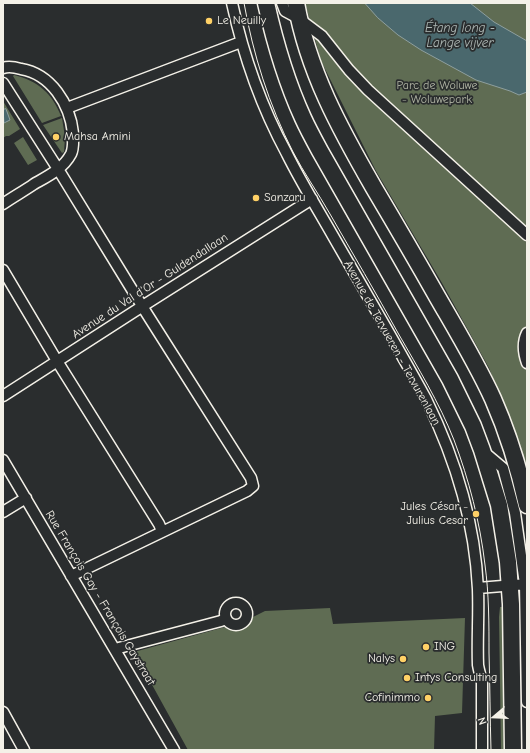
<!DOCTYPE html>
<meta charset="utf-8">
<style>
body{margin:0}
#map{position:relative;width:530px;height:753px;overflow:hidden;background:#2a2d2e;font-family:"Comic Neue",sans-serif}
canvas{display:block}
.frame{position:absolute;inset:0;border:4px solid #f4f1e8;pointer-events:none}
.north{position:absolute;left:474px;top:697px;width:40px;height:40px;-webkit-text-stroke:3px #2a2d2e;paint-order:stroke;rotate:251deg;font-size:11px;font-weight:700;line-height:16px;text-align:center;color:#f4f1e8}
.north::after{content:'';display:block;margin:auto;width:14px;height:18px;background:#f4f1e8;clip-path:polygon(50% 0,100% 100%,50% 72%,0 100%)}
</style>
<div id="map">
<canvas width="530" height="753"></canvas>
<div class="frame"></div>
<div class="north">N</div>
</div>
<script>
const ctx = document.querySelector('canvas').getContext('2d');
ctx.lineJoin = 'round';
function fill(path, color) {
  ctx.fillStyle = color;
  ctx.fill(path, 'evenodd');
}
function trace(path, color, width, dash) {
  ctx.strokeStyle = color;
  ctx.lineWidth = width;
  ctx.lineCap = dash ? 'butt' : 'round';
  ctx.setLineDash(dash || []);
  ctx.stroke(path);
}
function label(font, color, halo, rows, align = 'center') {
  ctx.font = font + ' "Comic Neue",sans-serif';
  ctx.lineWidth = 3.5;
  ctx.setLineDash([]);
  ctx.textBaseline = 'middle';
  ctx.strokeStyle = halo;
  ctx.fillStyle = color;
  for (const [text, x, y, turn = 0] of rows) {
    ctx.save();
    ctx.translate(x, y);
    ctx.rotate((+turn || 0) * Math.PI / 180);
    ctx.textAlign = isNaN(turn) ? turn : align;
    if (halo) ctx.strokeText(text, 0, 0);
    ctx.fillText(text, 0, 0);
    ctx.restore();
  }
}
fill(new Path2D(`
 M305,3H527V469L520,447L489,368L442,283L376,171L321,61Z
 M14,75C38,81 52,93 61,116L42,123L13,76Z
 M3,101L20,129L9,136H6L3,138V121L4,123L6,109L3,110Z
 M62,118L65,137L64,152L62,153L43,125Z
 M23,137L37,160L28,165L14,143Z
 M500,607H505L507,750H501L499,617Z
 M330,608L333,624L465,618L462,713L435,716L434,750H188L134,652L243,622L265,611Z`), '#5f6c53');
const water = new Path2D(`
 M365,3H470L494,22L527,41V92L519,95L510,91L476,80L421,50L398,35L378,18Z
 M6,109L10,120L4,123L3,110Z`);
fill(water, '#4a686d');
trace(water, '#8e9f9e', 1);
const minor = new Path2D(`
 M232,3C243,54 262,108 287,154C301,182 317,208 333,236C364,290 396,344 426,399C455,458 475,523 478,589C479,614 477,640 478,665C479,671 481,677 482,683C482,690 482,697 482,704C482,720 482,735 482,750
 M282,3L285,11L298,18L322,36L349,70L368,90L527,235
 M3,68C9,66 14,67 21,69C51,74 70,104 73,133C73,139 74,148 71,154C63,169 48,176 34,184C24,191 13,197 3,204
 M3,83L58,169L147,314L251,478L253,486L247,491L71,576
 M67,108L241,42
 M3,270L57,361L159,524L162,531
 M527,333C522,343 523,352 527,363
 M3,396L149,302L312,199
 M484,452L503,468L515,513L525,584L527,702
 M3,460L174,750
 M3,512L26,498
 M478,588L527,584
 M225 614a11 11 0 1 1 22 0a11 11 0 1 1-22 0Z
 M115,649L221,621L226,618
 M3,712L24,750`);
const primary = new Path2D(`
 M266,3C275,43 286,81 303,118C308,129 314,140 320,151L450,379L473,426L482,450L499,505L508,562L511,604L513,750
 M296,3C308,71 340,129 374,188C396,225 417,261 438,298C457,331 477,364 493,399C508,433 519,469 527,505`);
trace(minor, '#f4f1e8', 13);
trace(primary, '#f4f1e8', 19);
trace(minor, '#2a2d2e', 10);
trace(primary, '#2a2d2e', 16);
trace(new Path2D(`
 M244,3C253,54 269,105 293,152C304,173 318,193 330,214C353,254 376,293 398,333C418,368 439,402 454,440C469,480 480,522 485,565C489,594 489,624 489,653C490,686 490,718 491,750`), '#f4f1e8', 1);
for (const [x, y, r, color] of [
 [209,21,4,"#ffd166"],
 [56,137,4,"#ffd166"],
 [256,198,4,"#ffd166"],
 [476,514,4,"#ffd166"],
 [426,647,4,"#ffd166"],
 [403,659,4,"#ffd166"],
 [407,678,4,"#ffd166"],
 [428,698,4,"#ffd166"]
]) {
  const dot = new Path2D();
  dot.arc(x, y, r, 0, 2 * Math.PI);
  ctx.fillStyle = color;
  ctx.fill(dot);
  trace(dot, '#2a2d2e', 1.5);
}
label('12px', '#f4f1e8', '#2a2d2e', [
 ["Le Neuilly",217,21],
 ["Mahsa Amini",64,137],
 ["Sanzaru",264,198],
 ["Jules César -",468,507,"right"],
 ["Julius Cesar",468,521,"right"],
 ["ING",434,647],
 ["Nalys",395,659,"right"],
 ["Intys Consulting",415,678],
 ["Cofinimmo",420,698,"right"]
], 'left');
label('12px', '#b1b5a5', '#2a2d2e', [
 ["Parc de Woluwe",437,86],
 ["- Woluwepark",437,100]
]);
label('12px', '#f4f1e8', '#2a2d2e', [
 ["Avenue du Val d'Or - Guldendallaan",150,286,-33],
 ["Avenue de Tervueren - Tervurenlaan",392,343,61],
 ["Rue François Gay - François Gaystraat",100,598,59]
]);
label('italic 13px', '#b0bab7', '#2a2d2e', [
 ["Étang long -",460,28],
 ["Lange vijver",460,43]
]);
</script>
